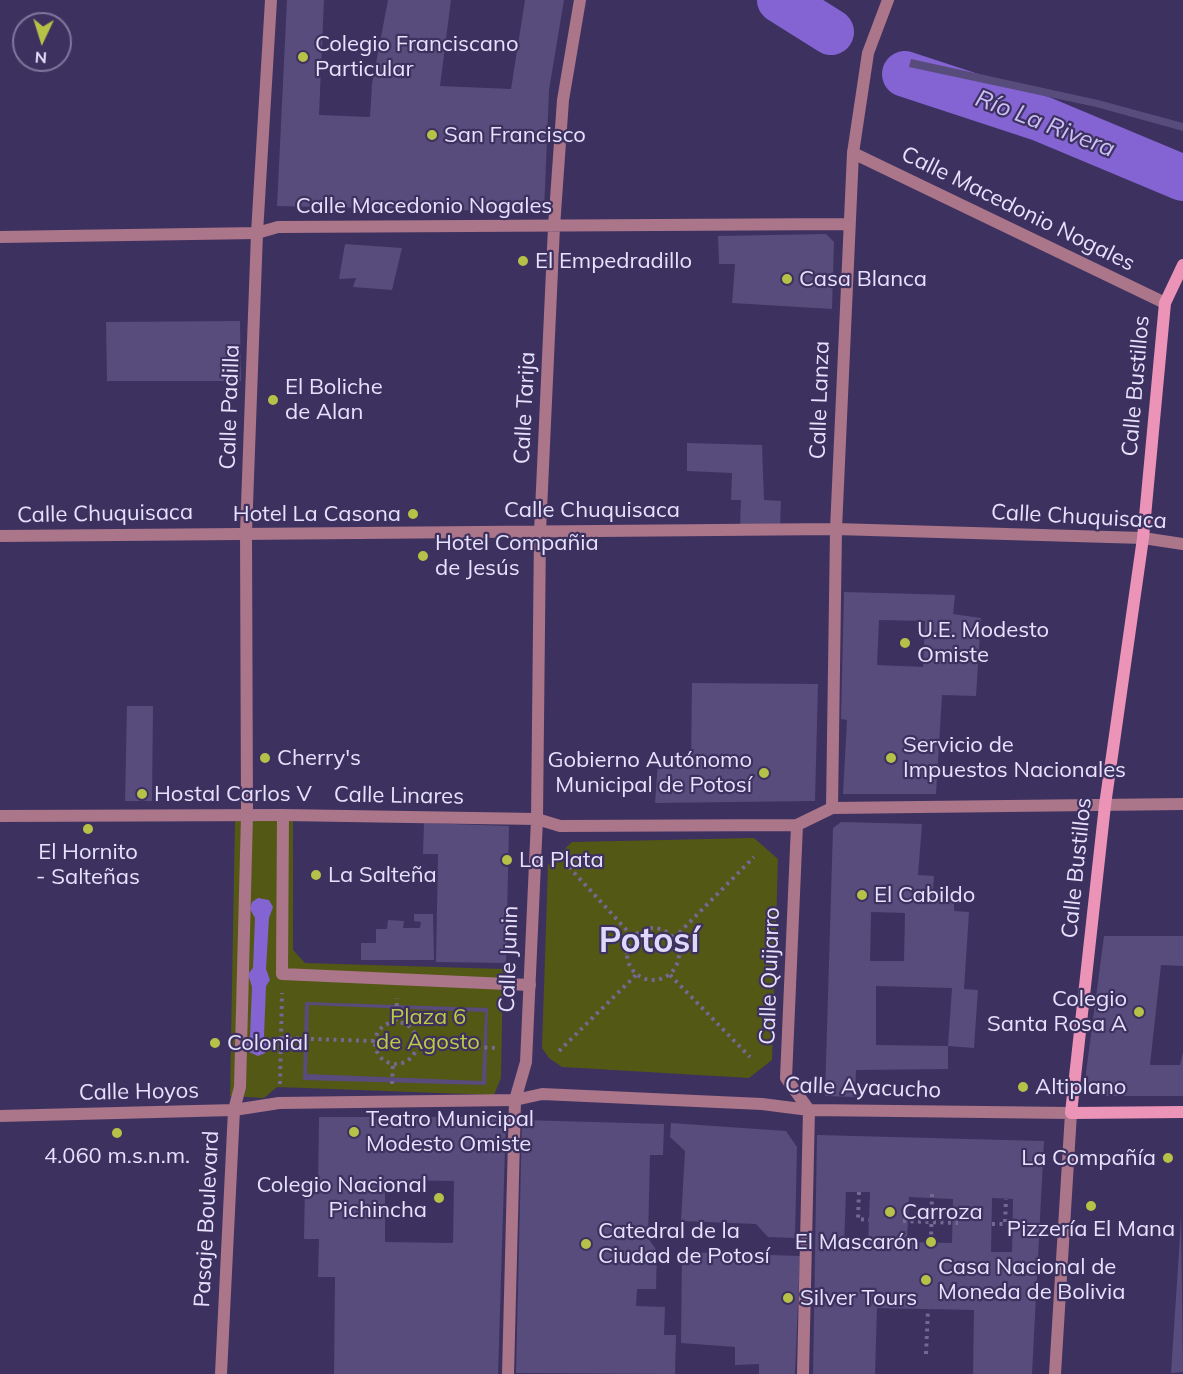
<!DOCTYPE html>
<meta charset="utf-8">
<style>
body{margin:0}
#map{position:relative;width:1183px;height:1374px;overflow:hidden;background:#3d315f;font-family:Mulish,sans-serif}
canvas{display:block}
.north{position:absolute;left:12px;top:12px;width:60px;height:60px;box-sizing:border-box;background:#3d315f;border:2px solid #81779e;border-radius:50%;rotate:184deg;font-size:16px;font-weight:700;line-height:24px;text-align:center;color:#e6e1fd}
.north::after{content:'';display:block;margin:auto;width:21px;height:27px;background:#b6c148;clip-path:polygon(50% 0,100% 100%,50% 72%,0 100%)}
</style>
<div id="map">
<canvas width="1183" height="1374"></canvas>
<div class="north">N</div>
</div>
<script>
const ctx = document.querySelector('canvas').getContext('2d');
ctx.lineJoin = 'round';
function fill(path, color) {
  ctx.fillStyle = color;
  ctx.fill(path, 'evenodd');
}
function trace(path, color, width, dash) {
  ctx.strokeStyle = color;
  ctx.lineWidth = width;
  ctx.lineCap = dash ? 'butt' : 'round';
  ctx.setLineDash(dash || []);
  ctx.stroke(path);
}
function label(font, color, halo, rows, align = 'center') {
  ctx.font = font + ' Mulish,sans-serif';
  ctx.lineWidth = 4.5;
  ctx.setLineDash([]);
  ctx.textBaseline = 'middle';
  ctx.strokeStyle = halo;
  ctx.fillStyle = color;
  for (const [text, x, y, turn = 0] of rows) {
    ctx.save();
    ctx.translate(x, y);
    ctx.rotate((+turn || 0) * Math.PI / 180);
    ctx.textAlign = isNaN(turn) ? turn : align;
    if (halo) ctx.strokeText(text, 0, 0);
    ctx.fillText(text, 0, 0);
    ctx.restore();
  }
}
fill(new Path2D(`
 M293,820V950L305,963L503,969L501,1078L494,1095L277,1087L264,1098L230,1096L235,821Z
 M754,838L778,859L772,1060L749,1078L562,1067L549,1058L542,1048L548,865L572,842Z`), '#535815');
fill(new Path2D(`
 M258,898L269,900L273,907L269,918L266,969L270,980L266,986L264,1036L268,1046L265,1053L258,1056L249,1052L246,1042L250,1036L252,987L248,974L253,968L255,918L250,909L252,902Z`), '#8463d2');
trace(new Path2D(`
 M780,0L831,32
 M905,74L1042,119L1183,178`), '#8463d2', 46);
fill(new Path2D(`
 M287,0H324L319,115L370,117L372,84L388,0H451L440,86L511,89L525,0H564L549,90L544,212L277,206Z
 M911,59L1098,100L1183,123V131L1096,107L909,67Z
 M826,234L834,242L832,309L732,303L735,264H719L718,236Z
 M345,244L402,248L392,290L353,287L356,278L339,279Z
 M240,321L241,381H107L106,322Z
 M687,443L762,445L764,500L781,501L780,528L740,527L741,500H731L732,473L687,471Z
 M844,592L955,595L953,614L981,618L976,696L942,695L936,794H843L847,720L841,719ZM879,620L925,621L923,667L877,665Z
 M692,683L818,684L815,801L655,803L658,763H691Z
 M127,706H153L152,801H125Z
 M841,822L922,824L918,875L934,876L933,890H954V911L969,912L964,989L978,990L974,1048L948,1046V1069L856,1070L855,1097L825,1096L833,828ZM871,912L905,913L904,961H870ZM876,986L952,988L948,1046L876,1045Z
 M424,823L509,826L506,963L436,962L438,854H423Z
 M414,914H433L434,960H361V943H376V929H387L388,920L404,921L403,928H420L421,922L414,921Z
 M1104,936H1183V966L1161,965L1150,1065H1180L1183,1052V1096H1096L1084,1088Z
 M305,1002L488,1008L486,1085L303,1080ZM309,1005L485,1012L482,1081L307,1074Z
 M319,1117H506L498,1374H334L335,1277H318L319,1239H304L305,1184H318ZM385,1180L454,1181L453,1243L385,1242Z
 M522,1120L664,1124L663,1155H650L648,1238L657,1251L656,1289H637L636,1306L665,1307L664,1335H676L675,1374L516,1373Z
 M671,1123L786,1131L797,1147L795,1238L768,1237L756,1224L681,1221L685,1151L670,1137Z
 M817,1135L1044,1141L1032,1374H973L974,1310L877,1308L875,1374H813ZM846,1192H870L868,1245H844ZM909,1197L953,1199L952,1243L907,1242ZM992,1198L1013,1199L1012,1252H991Z
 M1181,1215L1183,1372L1171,1373L1179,1252Z
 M682,1252L800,1256L795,1374H759V1364L735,1365V1347L681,1343Z`), '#584c7c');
trace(new Path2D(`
 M569,867L633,937
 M627 954a26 26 0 1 1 52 0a26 26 0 1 1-52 0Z
 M674,938L754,857
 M670,975L750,1057
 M396,1021L397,998
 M375 1043a21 21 0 1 1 42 0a21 21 0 1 1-42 0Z
 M281,1038L375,1041
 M417,1044L495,1048
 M559,1051L636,975
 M280,1084L282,993
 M392,1084L393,1064
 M859,1192L858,1219L869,1220
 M903,1221L958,1223
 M992,1224H1005L1006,1199
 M931,1242L932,1192
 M926,1354L928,1309`), '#736991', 4, [3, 4.5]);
trace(new Path2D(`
 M853,153L1165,303`), '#ab758a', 12);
trace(new Path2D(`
 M1143,538L1183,544
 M283,815L282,974L530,985
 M537,819L540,532
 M221,1374L234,1110L240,1087L247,815L246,532L257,233
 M508,1374L515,1100`), '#ab758a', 12);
trace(new Path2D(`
 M257,233L271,0
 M0,237L257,233L278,227L848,224
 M540,532L554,227L563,100L580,0
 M0,536L836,529L1143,538
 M832,808L836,529L853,153L868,53L888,0
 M0,816L283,815L537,819L560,826L797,825L832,808L1183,804
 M797,825L786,1078L809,1110L803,1374
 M515,1100L526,1062L537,819
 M0,1116L234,1110L279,1103L515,1100L542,1094L762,1104L809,1110L1071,1113L1055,1374`), '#ab758a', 12);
trace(new Path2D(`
 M1183,265L1165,303L1143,538L1105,805L1071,1113L1183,1112`), '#eb94b7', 12);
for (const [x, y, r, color] of [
 [303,57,6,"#b6c148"],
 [432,135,6,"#b6c148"],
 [523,261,6,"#b6c148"],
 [787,279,6,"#b6c148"],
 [273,400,6,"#b6c148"],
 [413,514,6,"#b6c148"],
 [423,556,6,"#b6c148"],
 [905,643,6,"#b6c148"],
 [265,758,6,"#b6c148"],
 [891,758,6,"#b6c148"],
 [764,773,6,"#b6c148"],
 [142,794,6,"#b6c148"],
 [88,829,6,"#b6c148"],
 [507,860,6,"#b6c148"],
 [316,875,6,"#b6c148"],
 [862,895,6,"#b6c148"],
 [1139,1012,6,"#b6c148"],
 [215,1043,6,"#b6c148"],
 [1023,1087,6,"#b6c148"],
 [354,1132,6,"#b6c148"],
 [117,1133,6,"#b6c148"],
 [1168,1158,6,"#b6c148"],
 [439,1198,6,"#b6c148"],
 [1091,1206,6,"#b6c148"],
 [890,1212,6,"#b6c148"],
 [931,1242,6,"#b6c148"],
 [586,1244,6,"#b6c148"],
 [926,1280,6,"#b6c148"],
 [788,1298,6,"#b6c148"]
]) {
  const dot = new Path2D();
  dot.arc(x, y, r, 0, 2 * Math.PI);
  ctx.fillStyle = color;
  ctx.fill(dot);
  trace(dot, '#3d315f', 2);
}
label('22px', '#e6e1fd', '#3d315f', [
 ["Colegio Franciscano",315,44],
 ["Particular",315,69],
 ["San Francisco",444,135],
 ["El Empedradillo",535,261],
 ["Casa Blanca",799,279],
 ["El Boliche",285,387],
 ["de Alan",285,412],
 ["Hotel La Casona",401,514,"right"],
 ["Hotel Compañia",435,543],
 ["de Jesús",435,568],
 ["U.E. Modesto",917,630],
 ["Omiste",917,655],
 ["Servicio de",903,745],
 ["Impuestos Nacionales",903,770],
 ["Cherry's",277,758],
 ["Gobierno Autónomo",752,760,"right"],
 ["Municipal de Potosí",752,785,"right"],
 ["Hostal Carlos V",154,794],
 ["El Hornito",88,852,"center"],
 ["- Salteñas",88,877,"center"],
 ["La Plata",519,860],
 ["La Salteña",328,875],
 ["El Cabildo",874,895],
 ["Colegio",1127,999,"right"],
 ["Santa Rosa A",1127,1024,"right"],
 ["Colonial",227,1043],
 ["Altiplano",1035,1087],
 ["Teatro Municipal",366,1119],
 ["Modesto Omiste",366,1144],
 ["4.060 m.s.n.m.",117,1156,"center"],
 ["La Compañía",1156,1158,"right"],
 ["Colegio Nacional",427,1185,"right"],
 ["Pichincha",427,1210,"right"],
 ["Carroza",902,1212],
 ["Pizzería El Mana",1091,1229,"center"],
 ["Catedral de la",598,1231],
 ["Ciudad de Potosí",598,1256],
 ["El Mascarón",919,1242,"right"],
 ["Casa Nacional de",938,1267],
 ["Moneda de Bolivia",938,1292],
 ["Silver Tours",800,1298]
], 'left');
label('22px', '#e6e1fd', '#3d315f', [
 ["Calle Macedonio Nogales",424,206],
 ["Calle Macedonio Nogales",1018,209,26],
 ["Calle Bustillos",1136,386,-85],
 ["Calle Lanza",820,400,-88],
 ["Calle Padilla",230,407,-88],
 ["Calle Tarija",525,408,-87],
 ["Calle Chuquisaca",592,510],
 ["Calle Chuquisaca",105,514,-1],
 ["Calle Chuquisaca",1079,517,3],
 ["Calle Linares",399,796,1],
 ["Calle Bustillos",1077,868,-84],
 ["Calle Junin",509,959,-88],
 ["Calle Quijarro",770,976,-88],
 ["Calle Ayacucho",863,1088,2],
 ["Calle Hoyos",139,1092,-1],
 ["Pasaje Boulevard",207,1219,-87]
]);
label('22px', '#beca43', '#3d315f', [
 ["Plaza 6",428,1017],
 ["de Agosto",428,1042]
]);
label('italic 24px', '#cbbff7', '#3d315f', [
 ["Río La Rivera",1045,124,21]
]);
label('bold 34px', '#ded8fa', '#3d315f', [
 ["Potosí",649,942]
]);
</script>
